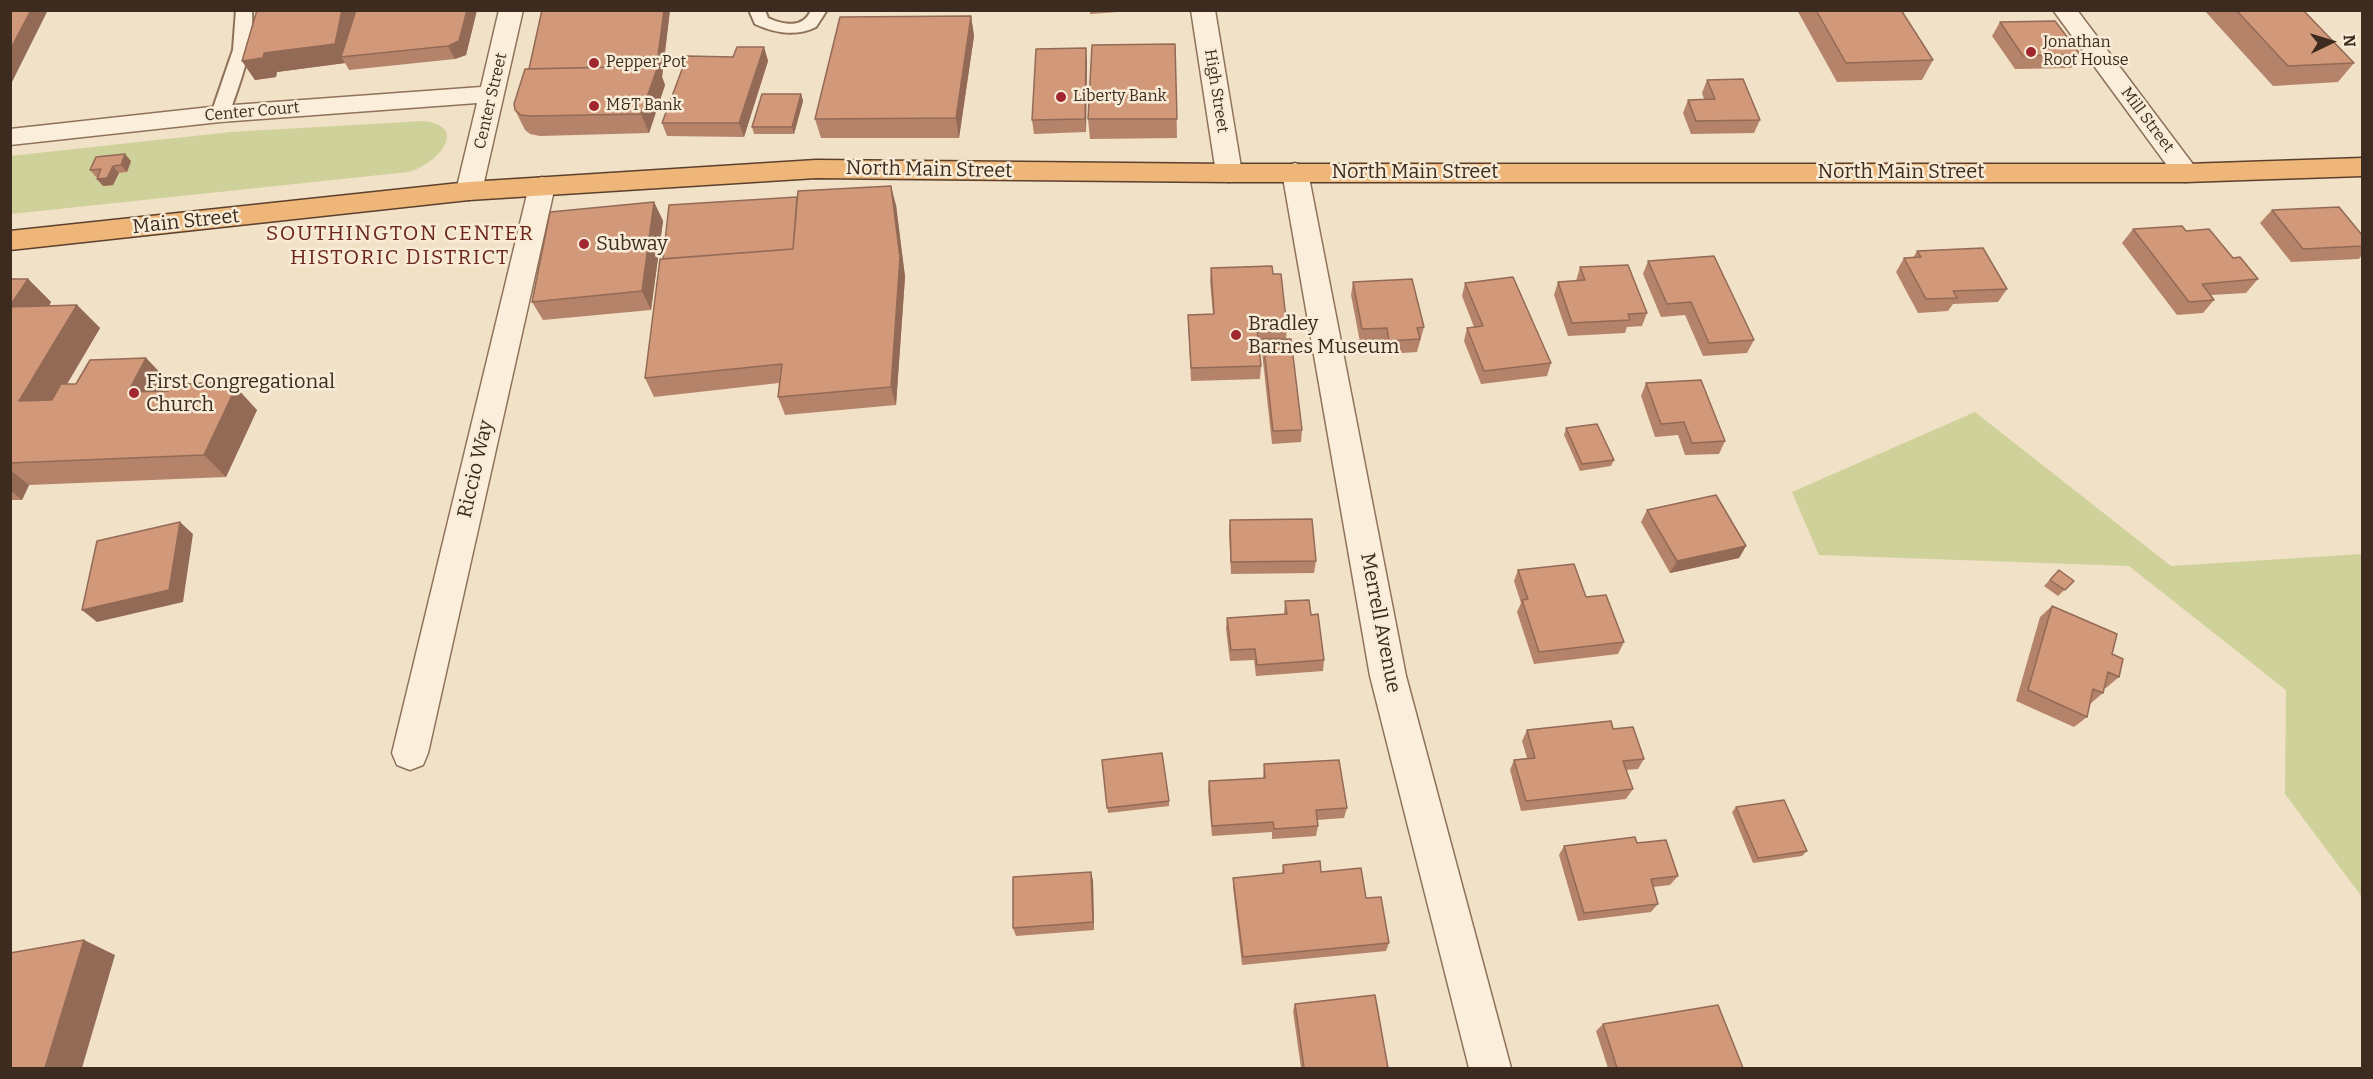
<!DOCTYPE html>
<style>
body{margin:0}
#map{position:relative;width:2373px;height:1079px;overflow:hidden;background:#f1e1c6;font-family:Bitter,serif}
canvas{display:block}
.frame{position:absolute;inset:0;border:12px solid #3e2b1f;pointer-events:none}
.north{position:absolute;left:2301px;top:12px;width:60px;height:60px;-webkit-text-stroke:4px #f8ecd7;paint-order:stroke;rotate:86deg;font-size:16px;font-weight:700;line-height:24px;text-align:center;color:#3e2b1f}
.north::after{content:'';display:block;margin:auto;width:21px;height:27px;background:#3e2b1f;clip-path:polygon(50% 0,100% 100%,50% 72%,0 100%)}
</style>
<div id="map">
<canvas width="2373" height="1079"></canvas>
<div class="frame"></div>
<div class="north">N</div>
</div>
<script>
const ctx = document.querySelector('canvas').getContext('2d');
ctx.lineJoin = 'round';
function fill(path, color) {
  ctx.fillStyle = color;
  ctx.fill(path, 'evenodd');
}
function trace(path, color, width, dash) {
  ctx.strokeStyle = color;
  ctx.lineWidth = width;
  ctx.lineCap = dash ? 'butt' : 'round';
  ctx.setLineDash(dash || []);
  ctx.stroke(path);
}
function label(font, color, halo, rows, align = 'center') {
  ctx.font = font + ' Bitter,serif';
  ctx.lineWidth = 5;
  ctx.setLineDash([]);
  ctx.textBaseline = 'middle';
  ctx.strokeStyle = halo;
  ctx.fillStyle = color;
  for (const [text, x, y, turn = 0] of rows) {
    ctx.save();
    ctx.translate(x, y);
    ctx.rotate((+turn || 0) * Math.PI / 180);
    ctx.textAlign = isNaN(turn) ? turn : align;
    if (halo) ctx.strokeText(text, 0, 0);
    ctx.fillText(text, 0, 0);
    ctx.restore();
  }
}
fill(new Path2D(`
 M423,121C471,126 437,165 408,172L11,214L10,156L231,132Z
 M1975,412L2171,566L2362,554V897L2285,794L2286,690L2129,566L1819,555L1792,492Z`), '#ced199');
const service = new Path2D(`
 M236,10H252C254,47 241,80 229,114L226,118H214L211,114L233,50Z
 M749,10H765L768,18C783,25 804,29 811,10H827L816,27C796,37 775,33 755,24Z`);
const minor = new Path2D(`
 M499,10H523L482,191L478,197L469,200L460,197L456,191L477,103L220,122L10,145V129L220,106L481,87Z
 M1191,10H1215L1242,173L1238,179L1229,182L1220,179L1216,173Z
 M2053,10H2077L2195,167L2199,173L2195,179L2186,182L2177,179Z
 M1295,163L1304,166L1308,172L1406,676L1511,1068H1469L1370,676L1282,172L1286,166Z
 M542,177L551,180L555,186L428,753L423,765L410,770L397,765L392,753L529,186L533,180Z`);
const trunk = new Path2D(`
 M2362,158V176L2186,182H1229L816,178L469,200L10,250V231L469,182L816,160L1229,164H2186Z`);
trace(service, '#8e725a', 4);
trace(minor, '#8e725a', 3);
trace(trunk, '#5c402e', 3);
fill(service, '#fbefdb');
fill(minor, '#fbefdb');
fill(trunk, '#eeb678');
fill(new Path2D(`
 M477,10L466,55L455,59L349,70L345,63L277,72L276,77L255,80L242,61Z
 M542,10H670L662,77L665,85L649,133L540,136L530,134L525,130L515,110L529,69Z
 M1090,10H1118V12L1090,14Z
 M1797,10H1901L1933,60L1922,80L1837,82Z
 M2204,10H2303L2354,63L2338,82L2273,86Z
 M971,16L974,36L959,138H821L815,119Z
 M2000,22L2080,54L2071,68L2015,69L1992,36Z
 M1175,44L1177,138L1090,139L1088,119Z
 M764,47L768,61L744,137L667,136L662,123L733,57Z
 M1087,61L1086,132L1034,134L1032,120Z
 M1707,80L1760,120L1754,133L1691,134L1683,113L1688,100L1704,99L1702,93Z
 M801,94L803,101L794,134H754L752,127Z
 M131,161L127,172L119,173L113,185L103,186L97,179L98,177H96L90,170Z
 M654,202L663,221L651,310L543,320L532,302Z
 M896,205L905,277L896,405L785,415L778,397L779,383L654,397L645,378Z
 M2272,210L2362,235V255L2359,259L2291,262L2260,223Z
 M2133,229L2233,258L2258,279L2246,293L2211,295L2214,300L2203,313L2177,315L2122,243Z
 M1917,251L2007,289L1998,302L1953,304L1948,311L1918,313L1896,272L1904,258H1913Z
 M1648,261L1754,340L1747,353L1703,356L1685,315L1661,317L1643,274Z
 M1580,267L1647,313L1642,326L1627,327L1625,333L1568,336L1554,295L1558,282L1576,281Z
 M1211,268L1273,274L1287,328L1286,339L1302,430L1301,442L1272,444L1262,352L1263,341L1258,342L1261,366L1260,379L1191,381L1188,315L1213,314L1210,281Z
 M10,279H28L51,302L49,306L77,305L100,328L67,384H76L146,358L168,381L163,391L224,388L257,410L226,477L29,485L22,500H10Z
 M1353,282L1424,327L1417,352L1387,354L1384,341L1360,342L1351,295Z
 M1465,283L1551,363L1547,376L1481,384L1464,341L1467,328L1474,327L1462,296Z
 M1646,383L1725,441L1719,454L1685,455L1678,435L1655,437L1641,396Z
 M1566,428L1614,460L1611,466L1580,471L1564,435Z
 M1647,510L1746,546L1739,558L1670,573L1641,522Z
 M1230,520L1316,561L1314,573L1231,574L1229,532Z
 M1518,570L1624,642L1618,654L1534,664L1517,612L1521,603L1514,581Z
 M2059,570L2074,581L2058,596L2044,586Z
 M1285,601L1311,615L1324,660L1323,671L1256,676L1254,660L1230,661L1226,629L1227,618L1284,614Z
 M2052,606L2112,654L2119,677L2106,688H2104L2103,693L2090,704L2087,717L2074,727L2016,701L2040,617Z
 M1613,729L1644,759L1638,769L1626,770L1633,789L1626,799L1521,811L1510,770L1514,760L1527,758L1522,741L1527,730Z
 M1102,760L1169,801V806L1108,813Z
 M1264,764L1347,808L1344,818L1317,820L1318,826L1316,836L1272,839V832L1212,836L1208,791L1209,781L1263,778Z
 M1736,807L1807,851L1802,856L1753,863L1732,812Z
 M1637,843L1678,876L1670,885L1653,887L1658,904L1651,912L1578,921L1559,855L1564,846Z
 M1283,865L1321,872L1366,898L1389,943L1386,951L1242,965L1233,887V878L1282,873Z
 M1091,872L1093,881L1094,930L1016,936L1013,928Z
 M1295,1004L1388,1068H1301L1293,1011Z
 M1603,1024L1743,1068H1608L1596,1031Z`), '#b58369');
fill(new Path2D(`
 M31,10H48L10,86V50Z
 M342,10H358L341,57L345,63L277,72L276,77L255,80L242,61L264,53Z
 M467,10H477L466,55L455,59L448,46Z
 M664,10H670L662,77L657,63Z
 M971,16L974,36L959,138L956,118Z
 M764,47L768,61L744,137L739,123Z
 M1086,48L1087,61L1086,132L1085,119Z
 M658,66L665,85L649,133L641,114Z
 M801,94L803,101L794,134L792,127Z
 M125,154L131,161L127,172L121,165Z
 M113,166L119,173L113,185L103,186L97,179Z
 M891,186L896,205L905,277L896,405L891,387Z
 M654,202L663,221L651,310L642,291Z
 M28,279L51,302L34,330L10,308V306Z
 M77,305L100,328L44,423L19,401Z
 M146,358L168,381L150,415L128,392Z
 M220,382L232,396L236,387L257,410L226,477L204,455L217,388Z
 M10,470L29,485L22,500L10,490Z
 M180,522L193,534L183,602L97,622L82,610Z
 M1746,546L1739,558L1670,573L1677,561Z
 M1091,872L1093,881L1094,930L1093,922Z
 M84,940L115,955L82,1068H45Z`), '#936a55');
const building = new Path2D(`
 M10,10H31L10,50Z
 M257,10H342L335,44L264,53L263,58L242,61Z
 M356,10H467L459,41L448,46L341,57Z
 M542,10H664L657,63L617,67L529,69Z
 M1816,10H1901L1933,60L1846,63Z
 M2236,10H2303L2354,63L2288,66Z
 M971,16L956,118L815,119L840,17Z
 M2055,21L2080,54L2023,56L2000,22Z
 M1175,44L1177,119H1088L1092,45Z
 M737,47H764L739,123H662L687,56L733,57Z
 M1086,48L1085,119L1032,120L1036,49Z
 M658,66L641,114L531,116L521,115L515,110L514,104L525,69Z
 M1743,79L1760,120L1696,121L1688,100L1715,99L1707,80Z
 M762,94H801L792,127H752Z
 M125,154L121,165L113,166L107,178L97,179L101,169L90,170L96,157Z
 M891,186L900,258L891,387L778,397L782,364L645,378L660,259L793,249L798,191Z
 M797,197L793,249L663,259L669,205Z
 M654,202L642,291L532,302L550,212Z
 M2339,207L2362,235V246L2303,249L2272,210Z
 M2182,226L2186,231L2209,229L2233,258L2240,257L2258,279L2202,284L2214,300L2189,302L2133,229Z
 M1983,248L2007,289L1953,291L1957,298L1926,299L1904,258L1921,257L1917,251Z
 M1714,256L1754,340L1709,343L1691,302L1667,304L1648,261Z
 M1628,265L1647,313L1628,314L1630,320L1572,323L1558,282L1585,280L1580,267Z
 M1272,266L1273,274H1281L1287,328L1257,329L1261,366L1191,368L1188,315L1214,314L1211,268Z
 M1513,277L1551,363L1484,371L1467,328L1483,326L1465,283Z
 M10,279H28L10,306Z
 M1412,279L1424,327L1417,328L1420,339L1389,341L1387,328L1362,329L1353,282Z
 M77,305L19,401L52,400L61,384H76L90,360L146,358L128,392L168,391L171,385L220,382L217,388L236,387L204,455L10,463V307Z
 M1263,339H1291L1302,430L1273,431Z
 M1701,380L1725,441L1692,443L1684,422L1661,424L1646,383Z
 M1597,424L1614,460L1582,464L1566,428Z
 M1716,495L1746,546L1677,561L1647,510Z
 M1312,519L1316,561L1231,562L1230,520Z
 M180,522L169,590L82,610L97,541Z
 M1574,564L1586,597L1606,595L1624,642L1539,652L1522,600L1528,599L1518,570Z
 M2059,570L2074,581L2065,590L2050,580Z
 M1309,600L1311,615L1318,614L1324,660L1257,665L1255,649L1231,650L1227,618L1287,614L1285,601Z
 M2052,606L2117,634L2112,654L2123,659L2119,677L2108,672L2103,693L2093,689L2087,717L2028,690Z
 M1611,721L1613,729L1633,727L1644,759L1623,761L1633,789L1526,801L1514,760L1535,758L1527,730Z
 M1162,753L1169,801L1107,808L1102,760Z
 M1339,760L1347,808L1316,810L1318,826L1274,829L1273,822L1212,826L1209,781L1265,778L1264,764Z
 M1784,800L1807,851L1758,858L1736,807Z
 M1635,837L1637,843L1666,840L1678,876L1651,879L1658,904L1584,913L1564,846Z
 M1320,861L1321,872L1361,868L1366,898L1381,897L1389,943L1243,957L1233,878L1284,873L1283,865Z
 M1091,872L1093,922L1013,928V877Z
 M84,940L45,1068H10V953Z
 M1375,995L1388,1068H1304L1295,1004Z
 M1718,1005L1743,1068H1617L1603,1024Z`);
fill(building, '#d2987a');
trace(building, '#936a55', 1.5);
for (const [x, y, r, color] of [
 [2031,52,6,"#a22630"],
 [594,63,6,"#a22630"],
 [1061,97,6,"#a22630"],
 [594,106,6,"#a22630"],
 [584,244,6,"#a22630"],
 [1236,335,6,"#a22630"],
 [134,393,6,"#a22630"]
]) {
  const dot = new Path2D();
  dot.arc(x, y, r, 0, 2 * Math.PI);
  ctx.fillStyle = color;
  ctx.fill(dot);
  trace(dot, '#f8ecd7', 2);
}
label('16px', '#3e2b1f', '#f8ecd7', [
 ["Jonathan",2043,43],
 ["Root House",2043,61],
 ["Pepper Pot",606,63],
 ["Liberty Bank",1073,97],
 ["M&T Bank",606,106]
], 'left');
label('16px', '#3e2b1f', '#f8ecd7', [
 ["High Street",1216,91,81],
 ["Center Street",491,101,-77],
 ["Center Court",252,112,-5],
 ["Mill Street",2147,120,53]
]);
label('20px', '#3e2b1f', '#f8ecd7', [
 ["North Main Street",929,170,1],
 ["North Main Street",1415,172],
 ["North Main Street",1901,172],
 ["Main Street",186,222,-6],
 ["Riccio Way",476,469,-77],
 ["Merrell Avenue",1380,623,79]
]);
label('20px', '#3e2b1f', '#f8ecd7', [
 ["Subway",596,244],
 ["Bradley",1248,324],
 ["Barnes Museum",1248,347],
 ["First Congregational",146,382],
 ["Church",146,405]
], 'left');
ctx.letterSpacing = '1.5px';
label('21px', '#6d261b', '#f8ecd7', [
 ["SOUTHINGTON CENTER",400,234],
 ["HISTORIC DISTRICT",400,258]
]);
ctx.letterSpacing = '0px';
</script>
